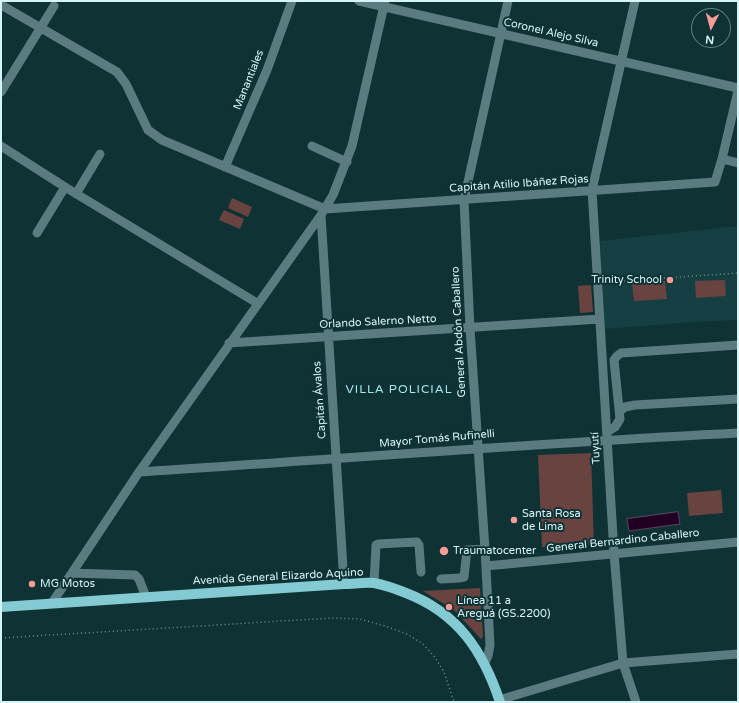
<!DOCTYPE html>
<meta charset="utf-8">
<style>
body{margin:0}
#map{position:relative;width:739px;height:703px;overflow:hidden;background:#0f3235;font-family:"Varela Round",sans-serif}
canvas{display:block}
.frame{position:absolute;inset:0;border:2px solid #d4f4f7;pointer-events:none}
.north{position:absolute;left:691px;top:8px;width:40px;height:40px;box-sizing:border-box;background:#0f3235;border:1px solid #5e8083;border-radius:50%;rotate:186deg;font-size:11px;font-weight:700;line-height:16px;text-align:center;color:#d4f4f7}
.north::after{content:'';display:block;margin:auto;width:14px;height:18px;background:#f59c95;clip-path:polygon(50% 0,100% 100%,50% 72%,0 100%)}
</style>
<div id="map">
<canvas width="739" height="703"></canvas>
<div class="frame"></div>
<div class="north">N</div>
</div>
<script>
const ctx = document.querySelector('canvas').getContext('2d');
ctx.lineJoin = 'round';
function fill(path, color) {
  ctx.fillStyle = color;
  ctx.fill(path, 'evenodd');
}
function trace(path, color, width, dash) {
  ctx.strokeStyle = color;
  ctx.lineWidth = width;
  ctx.lineCap = dash ? 'butt' : 'round';
  ctx.setLineDash(dash || []);
  ctx.stroke(path);
}
function label(font, color, halo, rows, align = 'center') {
  ctx.font = font + ' "Varela Round",sans-serif';
  ctx.lineWidth = 4;
  ctx.setLineDash([]);
  ctx.textBaseline = 'middle';
  ctx.strokeStyle = halo;
  ctx.fillStyle = color;
  for (const [text, x, y, turn = 0] of rows) {
    ctx.save();
    ctx.translate(x, y);
    ctx.rotate((+turn || 0) * Math.PI / 180);
    ctx.textAlign = isNaN(turn) ? turn : align;
    if (halo) ctx.strokeText(text, 0, 0);
    ctx.fillText(text, 0, 0);
    ctx.restore();
  }
}
fill(new Path2D(`
 M738,226V320L690,322L605,329L600,241Z`), '#153f43');
fill(new Path2D(`
 M232,198L252,207L248,217L228,208Z
 M224,210L244,219L240,229L219,220Z
 M725,280L726,296L696,298L695,281Z
 M665,281L667,299L634,301L632,284Z
 M591,285L593,312L580,313L578,286Z
 M591,453L594,545L542,547L538,455Z
 M721,490L723,513L689,516L687,493Z
 M480,588L483,637L481,639L454,610L423,591Z`), '#684340');
const water = new Path2D(`
 M678,512L680,524L629,531L627,519Z`);
fill(water, '#210024');
trace(water, '#574963', 1);
trace(new Path2D(`
 M620,281L738,273
 M1,638L332,618L360,619L385,626L407,634L423,644L434,656L444,672L454,702`), '#709194', 1.5, [1, 3]);
trace(new Path2D(`
 M359,1L738,88
 M635,1L592,190L614,553L623,663L636,702
 M1,5L117,72L126,84L148,130L162,140L325,209L715,182L722,159L738,91
 M1,92L54,6
 M1,146L65,187L257,303
 M312,146L347,162
 M722,159L738,163
 M225,167L267,70L292,1
 M76,194L100,154
 M321,215L344,584
 M37,233L65,187
 M229,343L600,319
 M620,411L625,407L635,405L738,399
 M607,432L615,427L620,419L614,360L617,356L621,353L738,345
 M139,472C339,459 538,443 738,433
 M486,566L738,542
 M72,573L135,575L139,579L146,597
 M441,579L459,578L464,577L467,550L485,549
 M374,583L376,545L378,544L417,542L419,545L421,572
 M52,603L139,472L321,215L333,195L352,146L385,1
 M484,664L488,656L490,645L485,549L470,328L464,200L508,1
 M499,700L623,663L738,654`), '#5a7b7f', 9);
trace(new Path2D(`
 M1,607L344,584C353,584 364,582 374,583C385,585 396,589 406,593C458,613 483,651 500,702`), '#84cad2', 10);
for (const [x, y, r, color] of [
 [670,280,4,"#f59c95"],
 [514,520,4,"#f59c95"],
 [444,551,5,"#f59c95"],
 [32,584,4,"#f59c95"],
 [449,607,4,"#f59c95"]
]) {
  const dot = new Path2D();
  dot.arc(x, y, r, 0, 2 * Math.PI);
  ctx.fillStyle = color;
  ctx.fill(dot);
  trace(dot, '#0f3235', 1.5);
}
label('11px', '#d4f4f7', '#0f3235', [
 ["Coronel Alejo Silva",551,33,13],
 ["Manantiales",249,80,-68],
 ["Capitán Atilio Ibáñez Rojas",519,184,-4],
 ["Orlando Salerno Netto",378,322,-3],
 ["General Abdón Caballero",459,332,-93],
 ["Capitán Ávalos",320,400,-94],
 ["Mayor Tomás Rufinelli",437,439,-5],
 ["Tuyutí",596,448,-93],
 ["General Bernardino Caballero",623,541,-6],
 ["Avenida General Elizardo Aquino",278,577,-3]
]);
label('11px', '#d4f4f7', '#0f3235', [
 ["Trinity School",662,280,"right"],
 ["Santa Rosa",522,514],
 ["de Lima",522,527],
 ["Traumatocenter",453,551],
 ["MG Motos",40,584],
 ["Línea 11 a",457,601],
 ["Areguá (GS.2200)",457,614]
], 'left');
ctx.letterSpacing = '1px';
label('12px', '#a8e9f0', '#0f3235', [
 ["VILLA POLICIAL",399,390]
]);
ctx.letterSpacing = '0px';
</script>
